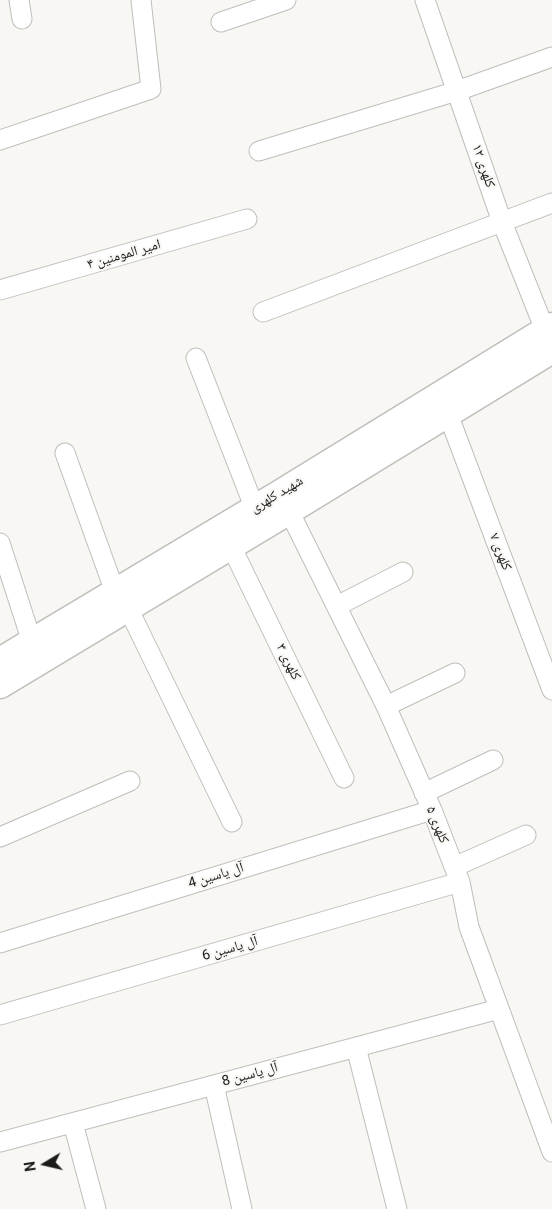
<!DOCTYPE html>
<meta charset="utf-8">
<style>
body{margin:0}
#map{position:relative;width:552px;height:1209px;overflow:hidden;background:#f8f7f4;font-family:Roboto,sans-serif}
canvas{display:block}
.north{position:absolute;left:20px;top:1139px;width:50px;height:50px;-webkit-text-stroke:4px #f8f7f4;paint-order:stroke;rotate:261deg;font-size:14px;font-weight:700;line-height:20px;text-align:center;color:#1b1b1a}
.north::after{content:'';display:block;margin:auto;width:18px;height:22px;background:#1b1b1a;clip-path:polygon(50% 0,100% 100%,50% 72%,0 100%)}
</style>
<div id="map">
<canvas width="552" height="1209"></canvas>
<div class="north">N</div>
</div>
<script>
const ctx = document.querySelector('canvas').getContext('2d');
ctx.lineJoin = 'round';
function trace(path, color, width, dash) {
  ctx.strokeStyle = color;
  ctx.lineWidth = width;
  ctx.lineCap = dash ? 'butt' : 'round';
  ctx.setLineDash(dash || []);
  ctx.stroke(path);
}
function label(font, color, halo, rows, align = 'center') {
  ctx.font = font + ' Roboto,"Noto Naskh Arabic",sans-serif';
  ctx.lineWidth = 4;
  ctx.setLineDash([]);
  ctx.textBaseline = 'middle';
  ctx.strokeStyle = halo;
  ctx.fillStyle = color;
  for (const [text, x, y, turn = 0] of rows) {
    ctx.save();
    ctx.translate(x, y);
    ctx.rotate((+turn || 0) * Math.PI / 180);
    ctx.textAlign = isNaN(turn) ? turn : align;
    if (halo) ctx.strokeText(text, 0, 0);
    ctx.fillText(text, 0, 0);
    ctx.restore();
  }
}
const minor = new Path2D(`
 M19,0L22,19
 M425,0L502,222L545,330
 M221,22L286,0
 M0,140L151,89L141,0
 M259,151L457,91L552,57
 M0,290L247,219
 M263,312L552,203
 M196,358L255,509
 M448,414L552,690
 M65,453L115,592
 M289,511L386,706L432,810L460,882L469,927L552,1152
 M0,543L32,642
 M231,546L344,778
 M337,606L403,572
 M128,608L232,822
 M386,706L455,673
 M424,793L493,760
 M0,837L130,781
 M454,867L526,835
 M0,943L432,810
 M0,1015L460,882
 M356,1047L397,1209
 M214,1085L242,1209
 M73,1123L96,1209
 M0,1142L499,1009`);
const secondary = new Path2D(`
 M0,661L279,494L552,326
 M0,685L289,511L552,350`);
trace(minor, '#bfbebb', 21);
trace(secondary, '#bfbebb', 29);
trace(minor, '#fff', 19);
trace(secondary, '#fff', 26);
label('14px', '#1b1b1a', '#f8f7f4', [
 ["کلهری ۱۲",483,166,71],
 ["امیر المومنین ۴",124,255,-16],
 ["شهید کلهری",277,495,-31],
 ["کلهری ۷",500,552,69],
 ["کلهری ۳",288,662,64],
 ["کلهری ۵",437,825,68],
 ["آل یاسین 4",216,876,-17],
 ["آل یاسین 6",230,949,-16],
 ["آل یاسین 8",250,1075,-15]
]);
</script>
